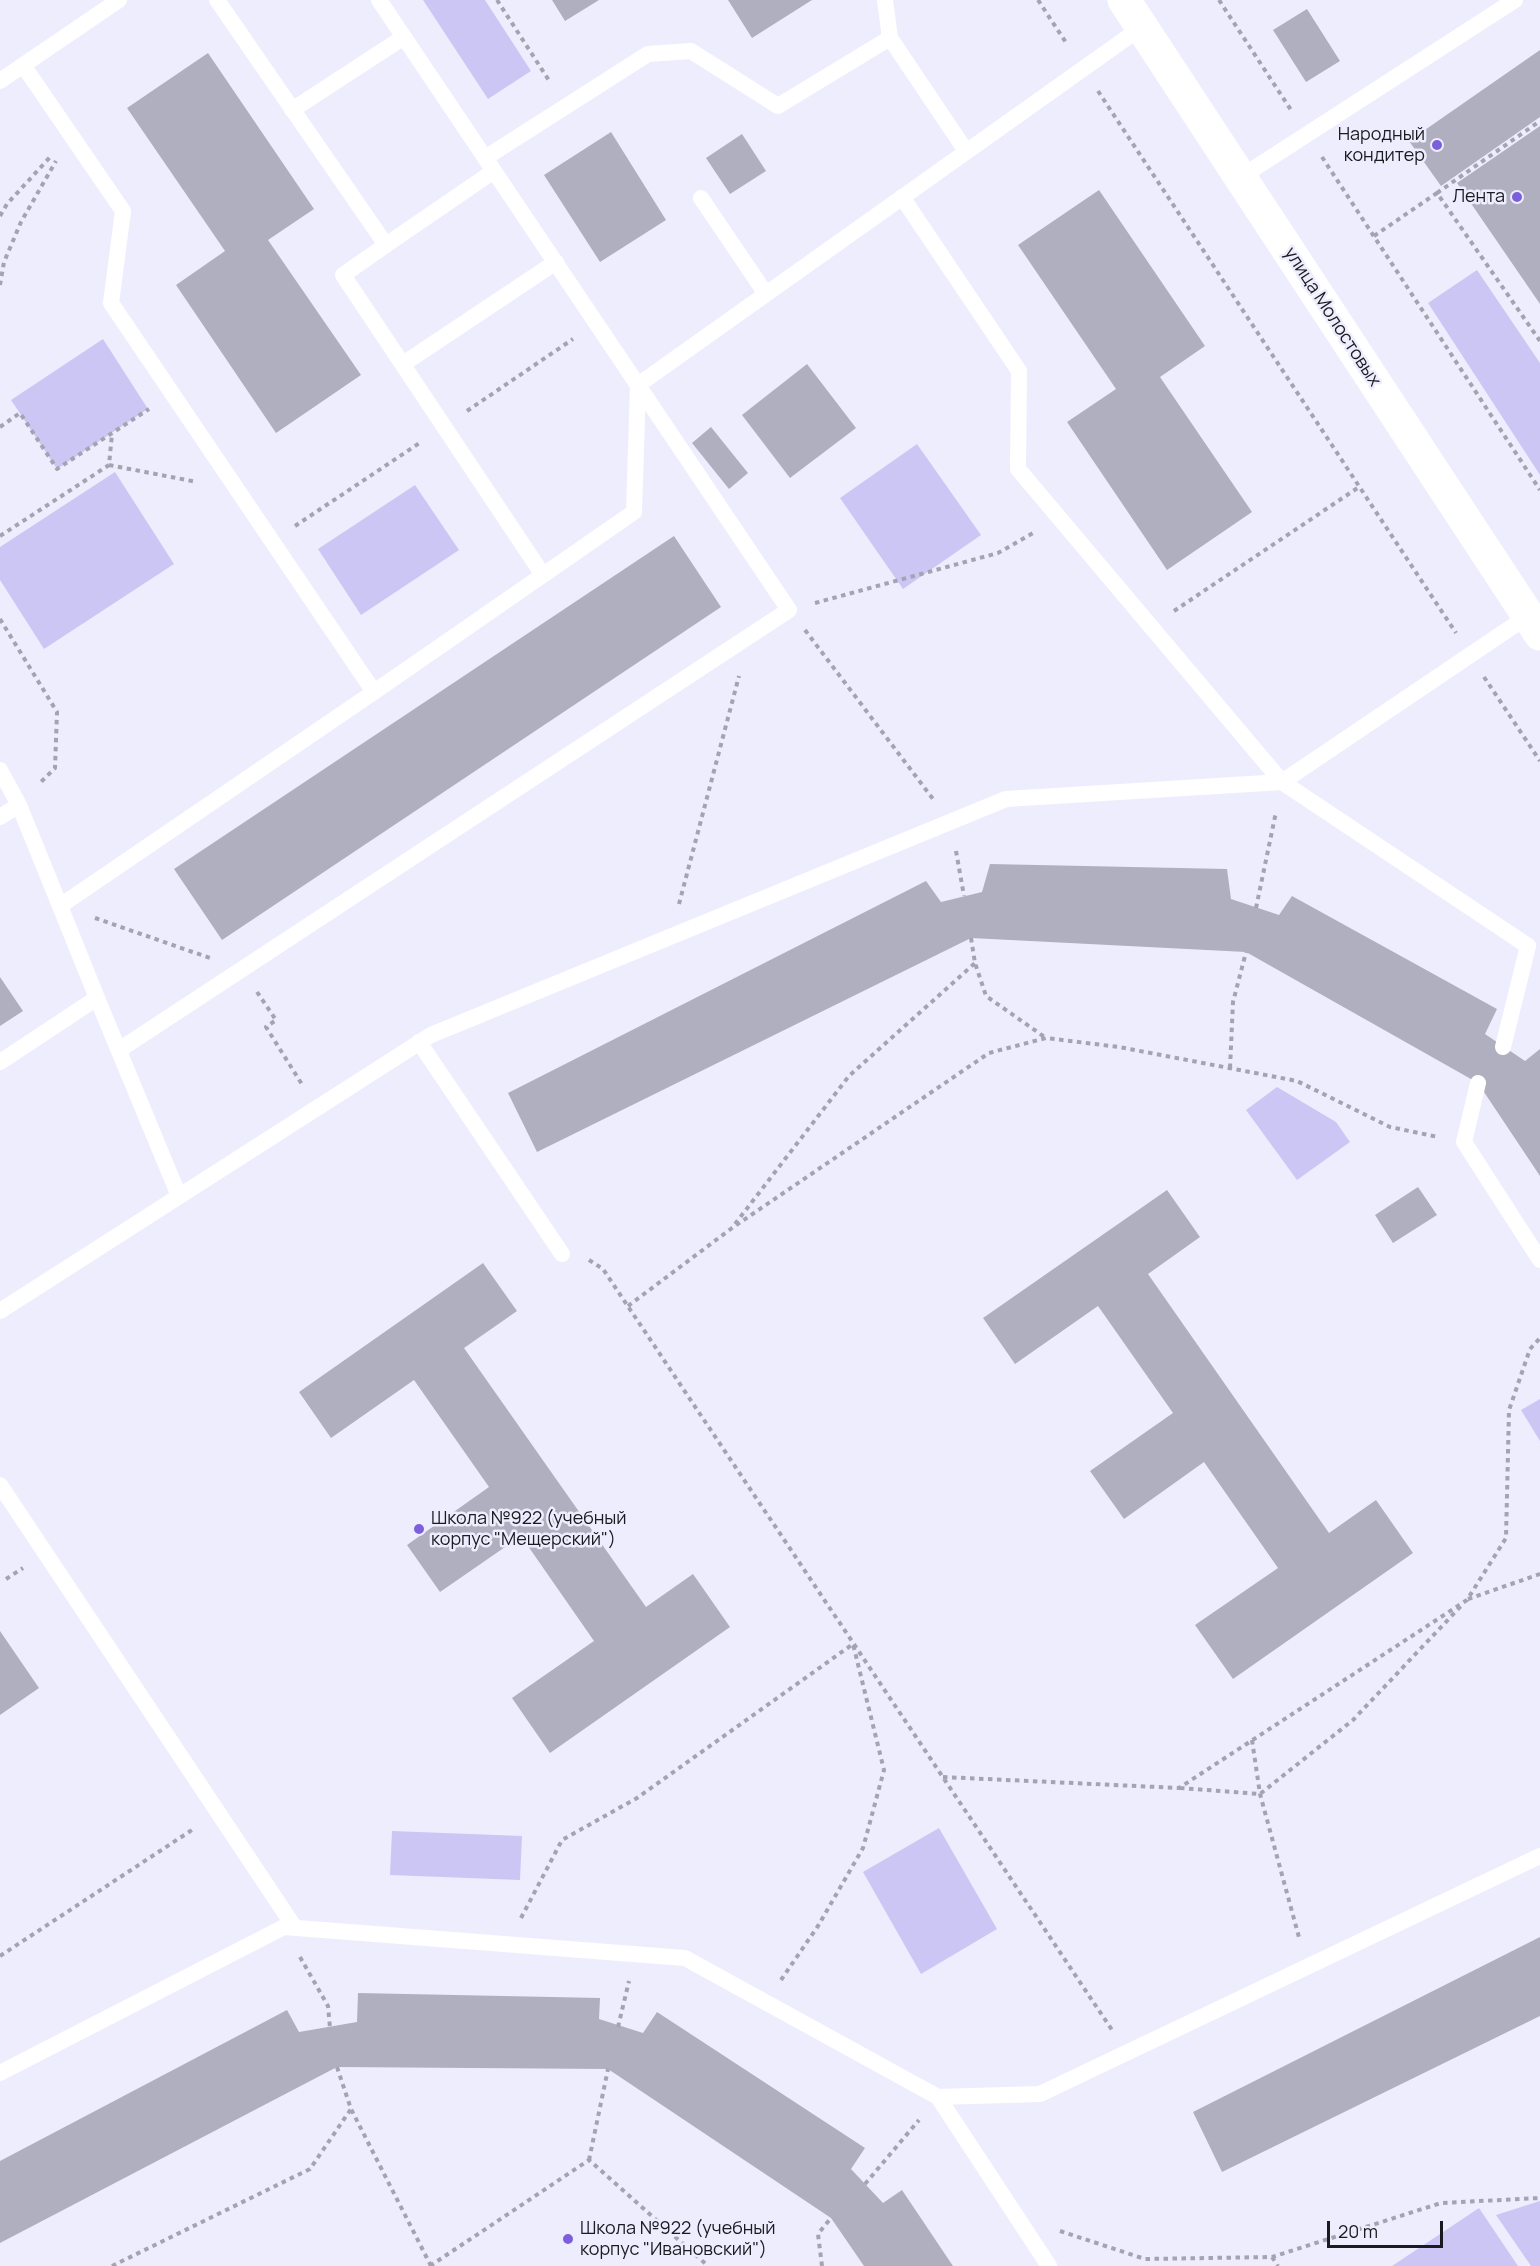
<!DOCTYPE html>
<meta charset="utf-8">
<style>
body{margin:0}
#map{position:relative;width:1540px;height:2266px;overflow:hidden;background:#eeedfe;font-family:Manrope,sans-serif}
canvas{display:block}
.scale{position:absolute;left:1327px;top:2221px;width:116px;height:27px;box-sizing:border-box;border:3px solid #1a1a20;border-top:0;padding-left:8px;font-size:18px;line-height:21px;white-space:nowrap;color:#1a1a20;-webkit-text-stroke:4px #eeedfe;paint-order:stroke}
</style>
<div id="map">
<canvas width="1540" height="2266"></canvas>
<div class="scale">20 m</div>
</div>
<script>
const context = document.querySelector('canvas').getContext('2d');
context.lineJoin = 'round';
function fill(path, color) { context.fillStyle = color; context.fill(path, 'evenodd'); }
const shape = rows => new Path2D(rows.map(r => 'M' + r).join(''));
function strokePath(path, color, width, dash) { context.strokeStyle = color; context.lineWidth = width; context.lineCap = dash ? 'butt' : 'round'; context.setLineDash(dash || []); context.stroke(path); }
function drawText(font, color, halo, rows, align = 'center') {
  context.font = font + ' Manrope,sans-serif'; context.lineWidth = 5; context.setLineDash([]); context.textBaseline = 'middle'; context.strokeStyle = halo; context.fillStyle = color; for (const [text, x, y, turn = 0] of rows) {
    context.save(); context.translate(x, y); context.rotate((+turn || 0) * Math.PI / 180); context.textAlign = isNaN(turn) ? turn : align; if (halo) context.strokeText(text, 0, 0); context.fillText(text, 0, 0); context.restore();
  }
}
const green = shape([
 [423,0,485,0,531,71,488,99],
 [1477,270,1540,363,1540,475,1428,303],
 [103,339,148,409,57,469,11,400],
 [917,444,981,535,903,589,840,498],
 [115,472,174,564,44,649,0,580,0,547],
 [415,485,459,550,361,615,318,549],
 [1277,1087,1336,1122,1350,1142,1297,1180,1246,1110],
 [1540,1399,1540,1441,1521,1410],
 [939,1828,997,1929,921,1974,863,1872],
 [392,1831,522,1836,520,1880,390,1875],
 [1540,2201,1540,2266,1531,2266,1496,2215],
 [1479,2208,1518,2266,1392,2266]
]);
const building = shape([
 [552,0,599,0,565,21],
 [728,0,812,0,752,38],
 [1307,9,1340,61,1306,82,1273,30],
 [1540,50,1540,117,1441,186,1409,141],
 [208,53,314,209,268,240,361,375,276,433,176,285,225,251,127,108],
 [1540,126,1540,304,1457,183],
 [611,132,666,220,600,262,544,175],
 [742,134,766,171,730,194,706,158],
 [1099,190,1205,346,1160,377,1252,512,1167,570,1067,422,1116,389,1018,245],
 [807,364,856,428,790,478,742,415],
 [711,427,748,473,729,489,692,443],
 [674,536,721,607,222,940,174,869],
 [990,864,1227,869,1231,899,1279,915,1292,896,1497,1009,1485,1034,1525,1061,1540,1049,1540,1176,1478,1083,1246,952,971,938,537,1152,508,1093,926,881,941,902,982,892],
 [0,977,23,1011,0,1026],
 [1418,1187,1437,1215,1393,1243,1375,1215],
 [1167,1190,1200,1237,1148,1274,1329,1533,1376,1500,1413,1553,1233,1679,1195,1625,1278,1568,1204,1462,1124,1519,1090,1471,1173,1413,1098,1306,1015,1364,983,1318],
 [483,1263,517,1311,464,1348,646,1607,693,1574,730,1627,550,1753,512,1698,594,1641,521,1536,440,1592,407,1545,489,1487,414,1380,331,1438,299,1392],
 [0,1631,39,1688,0,1715],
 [1540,1937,1540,2016,1222,2172,1193,2112],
 [358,1993,600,1998,599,2019,643,2033,657,2012,865,2148,851,2169,883,2203,902,2190,953,2266,864,2266,831,2218,608,2069,337,2067,0,2243,0,2161,287,2010,299,2032,357,2022]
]);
const path = shape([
 [497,0,550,82],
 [1038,0,1067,44],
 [1219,0,1291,110],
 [1098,91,1456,633],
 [1322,157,1540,490],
 [1437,193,1540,121],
 [0,216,7,204,52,155],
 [1374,236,1437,193,1540,341],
 [0,285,4,262,21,222,56,161],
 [467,411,573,339],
 [0,427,20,413,57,469,149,409],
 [109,465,197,482],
 [295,526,421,442],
 [0,536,109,465,112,434],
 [815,603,998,553,1035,532],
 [1174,611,1359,487],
 [0,619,57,712,55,768,39,784],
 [805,630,933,799],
 [1484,677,1540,761],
 [956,851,964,896],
 [679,904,739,676],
 [1256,908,1276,812],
 [95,918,210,958],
 [971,938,975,963,986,996,1046,1038],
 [257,992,276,1020,266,1027,303,1086],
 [1230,1068,1233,1002,1246,952],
 [735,1224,849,1076,975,963],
 [589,1260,603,1269,1112,2030],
 [628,1306,732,1228,989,1053,1046,1038,1119,1047,1297,1081,1390,1127,1438,1137],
 [6,1579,23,1568],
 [1468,1599,1540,1574],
 [1252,1740,1260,1794,1300,1941],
 [943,1777,1179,1788,1467,1600,1506,1538,1509,1410,1530,1349,1540,1338],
 [1180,1788,1260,1794,1353,1720,1461,1606],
 [521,1918,562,1840,637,1798,853,1644,884,1770,863,1848,818,1926,781,1980],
 [0,1956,195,1828],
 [300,1957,328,2006,330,2028],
 [618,2027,629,1981],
 [337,2067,351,2109,431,2266],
 [589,2160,608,2069],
 [865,2184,919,2120],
 [1060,2231,1145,2259,1272,2257,1441,2203,1540,2198],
 [1272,2257,1278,2266],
 [112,2266,310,2169,351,2109],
 [430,2266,589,2160,708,2266],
 [822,2266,818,2234,831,2218]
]);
const lane = shape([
 [217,0,386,245,343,275,543,575],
 [890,38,966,151],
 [23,65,123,211,111,303,374,692],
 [0,81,119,0],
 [292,110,404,37],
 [485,158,648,54,691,51,778,106,890,38,885,0],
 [1241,177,1515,0],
 [902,197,1019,371,1018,469,1282,782,1528,946,1503,1047],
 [701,198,766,294],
 [380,249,494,171],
 [403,364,556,262],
 [0,770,19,805,60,906],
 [0,817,19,805],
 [97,998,179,1196],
 [419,1042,562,1254],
 [119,1050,789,610,379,0],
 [0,1062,97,998,60,906,374,692,634,512,638,385,1142,27],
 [1478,1083,1464,1142,1540,1260],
 [0,1311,431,1035,1006,799,1282,782,1528,616],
 [0,1485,295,1928],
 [0,2073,284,1927,685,1958,938,2097,1049,2266],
 [938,2097,1040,2094,1540,1856]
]);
const secondary = shape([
 [1124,0,1540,634]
]);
const markers = [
 [1437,145,6,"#7c60db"],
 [1517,197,6,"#7c60db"],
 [419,1529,6,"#7c60db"],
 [568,2239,6,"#7c60db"]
];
const poiNames = [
 ["Народный",1425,135],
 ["кондитер",1425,156],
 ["Лента",1505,197],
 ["Школа №922 (учебный",431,1519,"left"],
 ["корпус \"Мещерский\")",431,1540,"left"],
 ["Школа №922 (учебный",580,2229,"left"],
 ["корпус \"Ивановский\")",580,2250,"left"]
];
const streetNames = [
 ["улица Молостовых",1332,317,57]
];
fill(green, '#cbc6f4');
fill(building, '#b0afbf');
strokePath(path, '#a4a3b0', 4, [4.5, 4.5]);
strokePath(lane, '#fff', 16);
strokePath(secondary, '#fff', 33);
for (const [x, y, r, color] of markers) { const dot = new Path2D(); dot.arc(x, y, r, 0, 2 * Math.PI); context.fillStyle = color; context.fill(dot); strokePath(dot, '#eeedfe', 2); }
drawText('18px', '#1a1a20', '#eeedfe', poiNames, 'right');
drawText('18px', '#1a1a20', '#eeedfe', streetNames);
</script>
